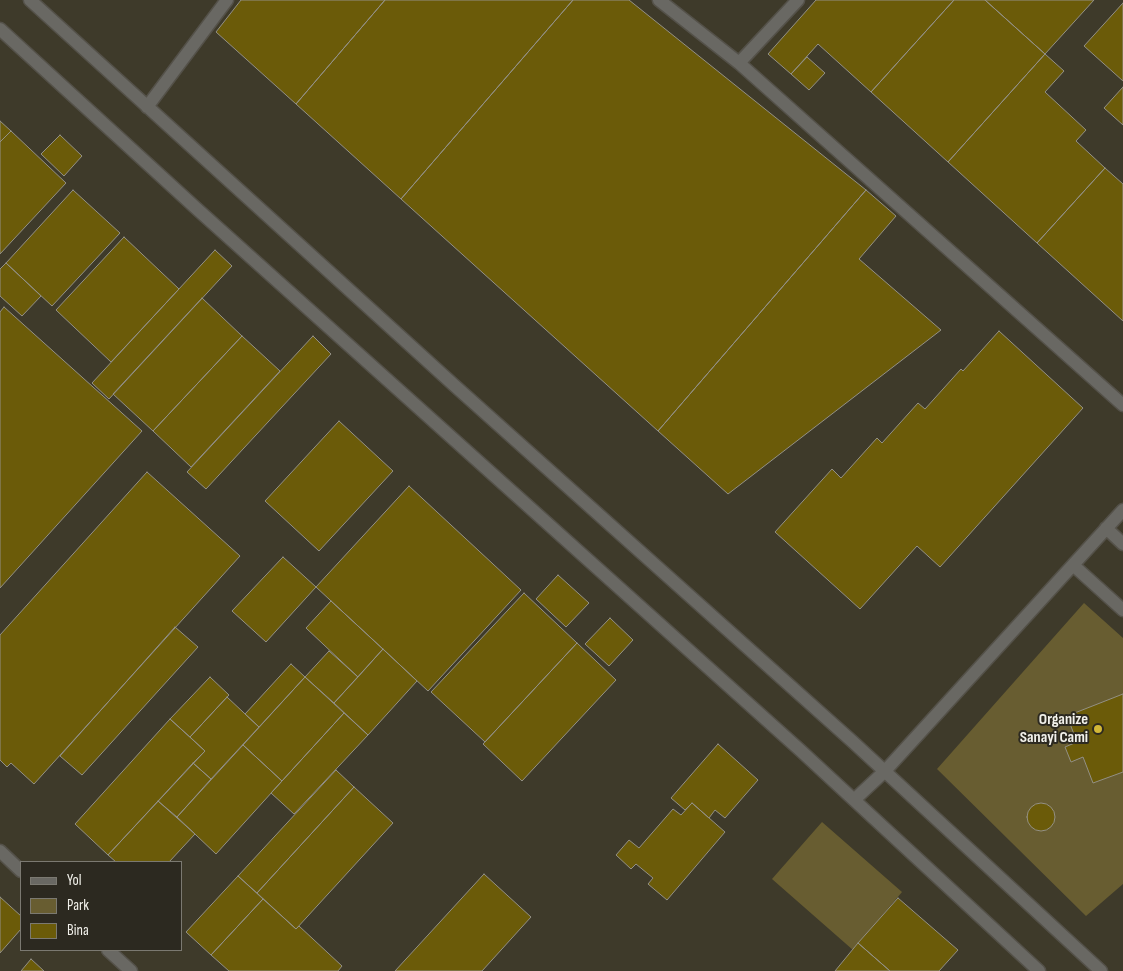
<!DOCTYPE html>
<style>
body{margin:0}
#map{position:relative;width:1123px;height:971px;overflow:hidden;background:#36332a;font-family:"Sofia Sans Condensed",sans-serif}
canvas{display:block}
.legend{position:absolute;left:20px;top:861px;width:162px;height:90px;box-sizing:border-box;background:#2c2920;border:1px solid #7b7971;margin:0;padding:6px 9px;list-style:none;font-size:15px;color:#f2f1eb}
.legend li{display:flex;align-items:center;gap:10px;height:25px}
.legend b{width:25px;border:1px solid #7b7971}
</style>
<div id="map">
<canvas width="1123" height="971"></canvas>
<ul class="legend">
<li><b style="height:6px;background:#696863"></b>Yol</li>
<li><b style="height:14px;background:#685d31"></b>Park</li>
<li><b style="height:14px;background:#6b5b09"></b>Bina</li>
</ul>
</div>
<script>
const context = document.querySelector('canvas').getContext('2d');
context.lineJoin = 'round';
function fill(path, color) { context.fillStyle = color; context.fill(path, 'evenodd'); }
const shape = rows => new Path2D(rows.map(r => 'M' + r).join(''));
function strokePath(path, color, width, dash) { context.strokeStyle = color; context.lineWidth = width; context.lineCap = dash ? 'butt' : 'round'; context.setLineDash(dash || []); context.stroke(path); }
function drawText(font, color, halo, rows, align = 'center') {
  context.font = font + ' "Sofia Sans Condensed",sans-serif'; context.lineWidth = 4; context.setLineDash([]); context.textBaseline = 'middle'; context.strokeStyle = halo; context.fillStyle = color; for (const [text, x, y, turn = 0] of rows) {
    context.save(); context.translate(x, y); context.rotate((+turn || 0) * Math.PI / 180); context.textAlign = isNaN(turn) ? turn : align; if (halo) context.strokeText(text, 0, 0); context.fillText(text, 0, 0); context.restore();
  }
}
const built = shape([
 [0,0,1123,0,1123,971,0,971],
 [21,862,181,862,181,950,21,950]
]);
const green = shape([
 [1084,603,1123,638,1123,884,1086,916,937,769],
 [822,822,902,892,853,950,772,879]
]);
const building = shape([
 [241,0,385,0,296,104,216,32,241,0],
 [385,0,573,0,401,199,296,104,385,0],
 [573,0,629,0,866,190,658,431,401,199,573,0],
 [816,0,954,0,871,92,818,44,791,74,768,54,816,0],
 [954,0,985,0,1045,54,948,162,871,92,954,0],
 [985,0,1094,0,1045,54,985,0],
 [1123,3,1123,81,1084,46,1123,3],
 [1045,54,1064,71,1045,92,1086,130,1076,141,1105,168,1037,243,948,162,1045,54],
 [807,57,825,73,809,90,791,74,807,57],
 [1123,87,1123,125,1104,108,1123,87],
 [0,121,11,131,0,142,0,121],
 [11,131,66,183,0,254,0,142,11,131],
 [60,135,82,156,64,176,41,154,60,135],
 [1105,168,1123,184,1123,321,1037,243,1105,168],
 [73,190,120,233,52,306,6,263,73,190],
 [866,190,896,216,859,259,941,330,728,494,658,431,866,190],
 [124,237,179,289,111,362,56,310,124,237],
 [215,250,232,266,109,399,92,383,215,250],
 [6,263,41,296,22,316,0,296,0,269,6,263],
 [202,298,242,336,153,431,113,394,202,298],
 [4,307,142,431,0,588,0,312,4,307],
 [999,331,1083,408,940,567,917,546,860,609,775,532,832,469,841,478,877,438,882,443,918,403,925,409,961,369,963,371,999,331],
 [242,336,280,371,191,467,153,431,242,336],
 [313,336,331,354,206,489,187,472,313,336],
 [339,421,393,471,319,551,265,501,339,421],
 [147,472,240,556,34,784,11,763,7,767,0,760,0,635,147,472],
 [409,486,521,590,428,691,316,587,409,486],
 [283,557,316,587,266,642,232,611,283,557],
 [558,575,589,603,566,627,536,599,558,575],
 [524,593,577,643,485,742,431,692,524,593],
 [331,601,383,649,358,677,306,628,331,601],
 [610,618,633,640,609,666,585,644,610,618],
 [175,627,198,647,82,775,60,756,175,627],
 [577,643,616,680,522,781,483,744,577,643],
 [383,649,417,681,368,735,334,703,383,649],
 [329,651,358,677,334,703,305,677,329,651],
 [291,664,305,677,259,727,245,714,291,664],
 [210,677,229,695,190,737,170,719,210,677],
 [305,677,344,713,282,781,243,745,305,677],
 [1123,694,1123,772,1093,783,1083,757,1071,762,1065,747,1077,742,1067,716,1123,694],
 [227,697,259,727,211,779,193,763,205,751,190,737,227,697],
 [344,713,368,735,294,814,271,793,344,713],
 [170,719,205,751,108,855,75,824,170,719],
 [718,744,758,780,725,818,715,810,709,818,692,803,685,810,671,798,718,744],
 [243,745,282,781,216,854,177,817,243,745],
 [193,763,211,779,177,817,158,801,193,763],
 [336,770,354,787,257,893,238,876,336,770],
 [354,787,393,823,296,929,257,893,354,787],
 [158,801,195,834,169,862,116,862,108,855,158,801],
 [692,803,725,832,667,900,648,884,653,878,636,864,631,869,616,855,629,840,639,848,673,809,681,815,692,803],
 '1027 817a14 14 0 1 1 28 0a14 14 0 1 1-28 0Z',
 [484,874,531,917,482,971,395,971,484,874],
 [238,876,263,899,211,955,186,932,238,876],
 [0,897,21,916,21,929,0,953,0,897],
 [898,898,958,950,939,971,890,971,858,943,898,898],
 [263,899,296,929,299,926,342,966,338,971,229,971,211,955,263,899],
 [858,943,890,971,835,971,858,943],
 [31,959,44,971,21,971,31,959]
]);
const minor = shape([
 [30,0,455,386,853,742,1101,971],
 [659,0,739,63,798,0],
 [0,29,197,209,800,750,1039,971],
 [739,63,1123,405],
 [147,107,227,0],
 [1106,528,1123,544],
 [1073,565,1123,610],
 [854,800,885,771,1123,510],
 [0,851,21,871],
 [108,950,131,971]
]);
const markers = [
 [1098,729,5,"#d2b736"]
];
const poiNames = [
 ["Organize",1088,720],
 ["Sanayi Cami",1088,738]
];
fill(built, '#3e3a2a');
fill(green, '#685d31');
fill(building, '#6b5b09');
strokePath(building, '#939085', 1);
strokePath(minor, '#545149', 15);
strokePath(minor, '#696863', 12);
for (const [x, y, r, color] of markers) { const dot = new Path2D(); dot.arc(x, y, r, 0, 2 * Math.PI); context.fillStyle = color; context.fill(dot); strokePath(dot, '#2c2920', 2); }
drawText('bold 16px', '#f2f1eb', '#2c2920', poiNames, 'right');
</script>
